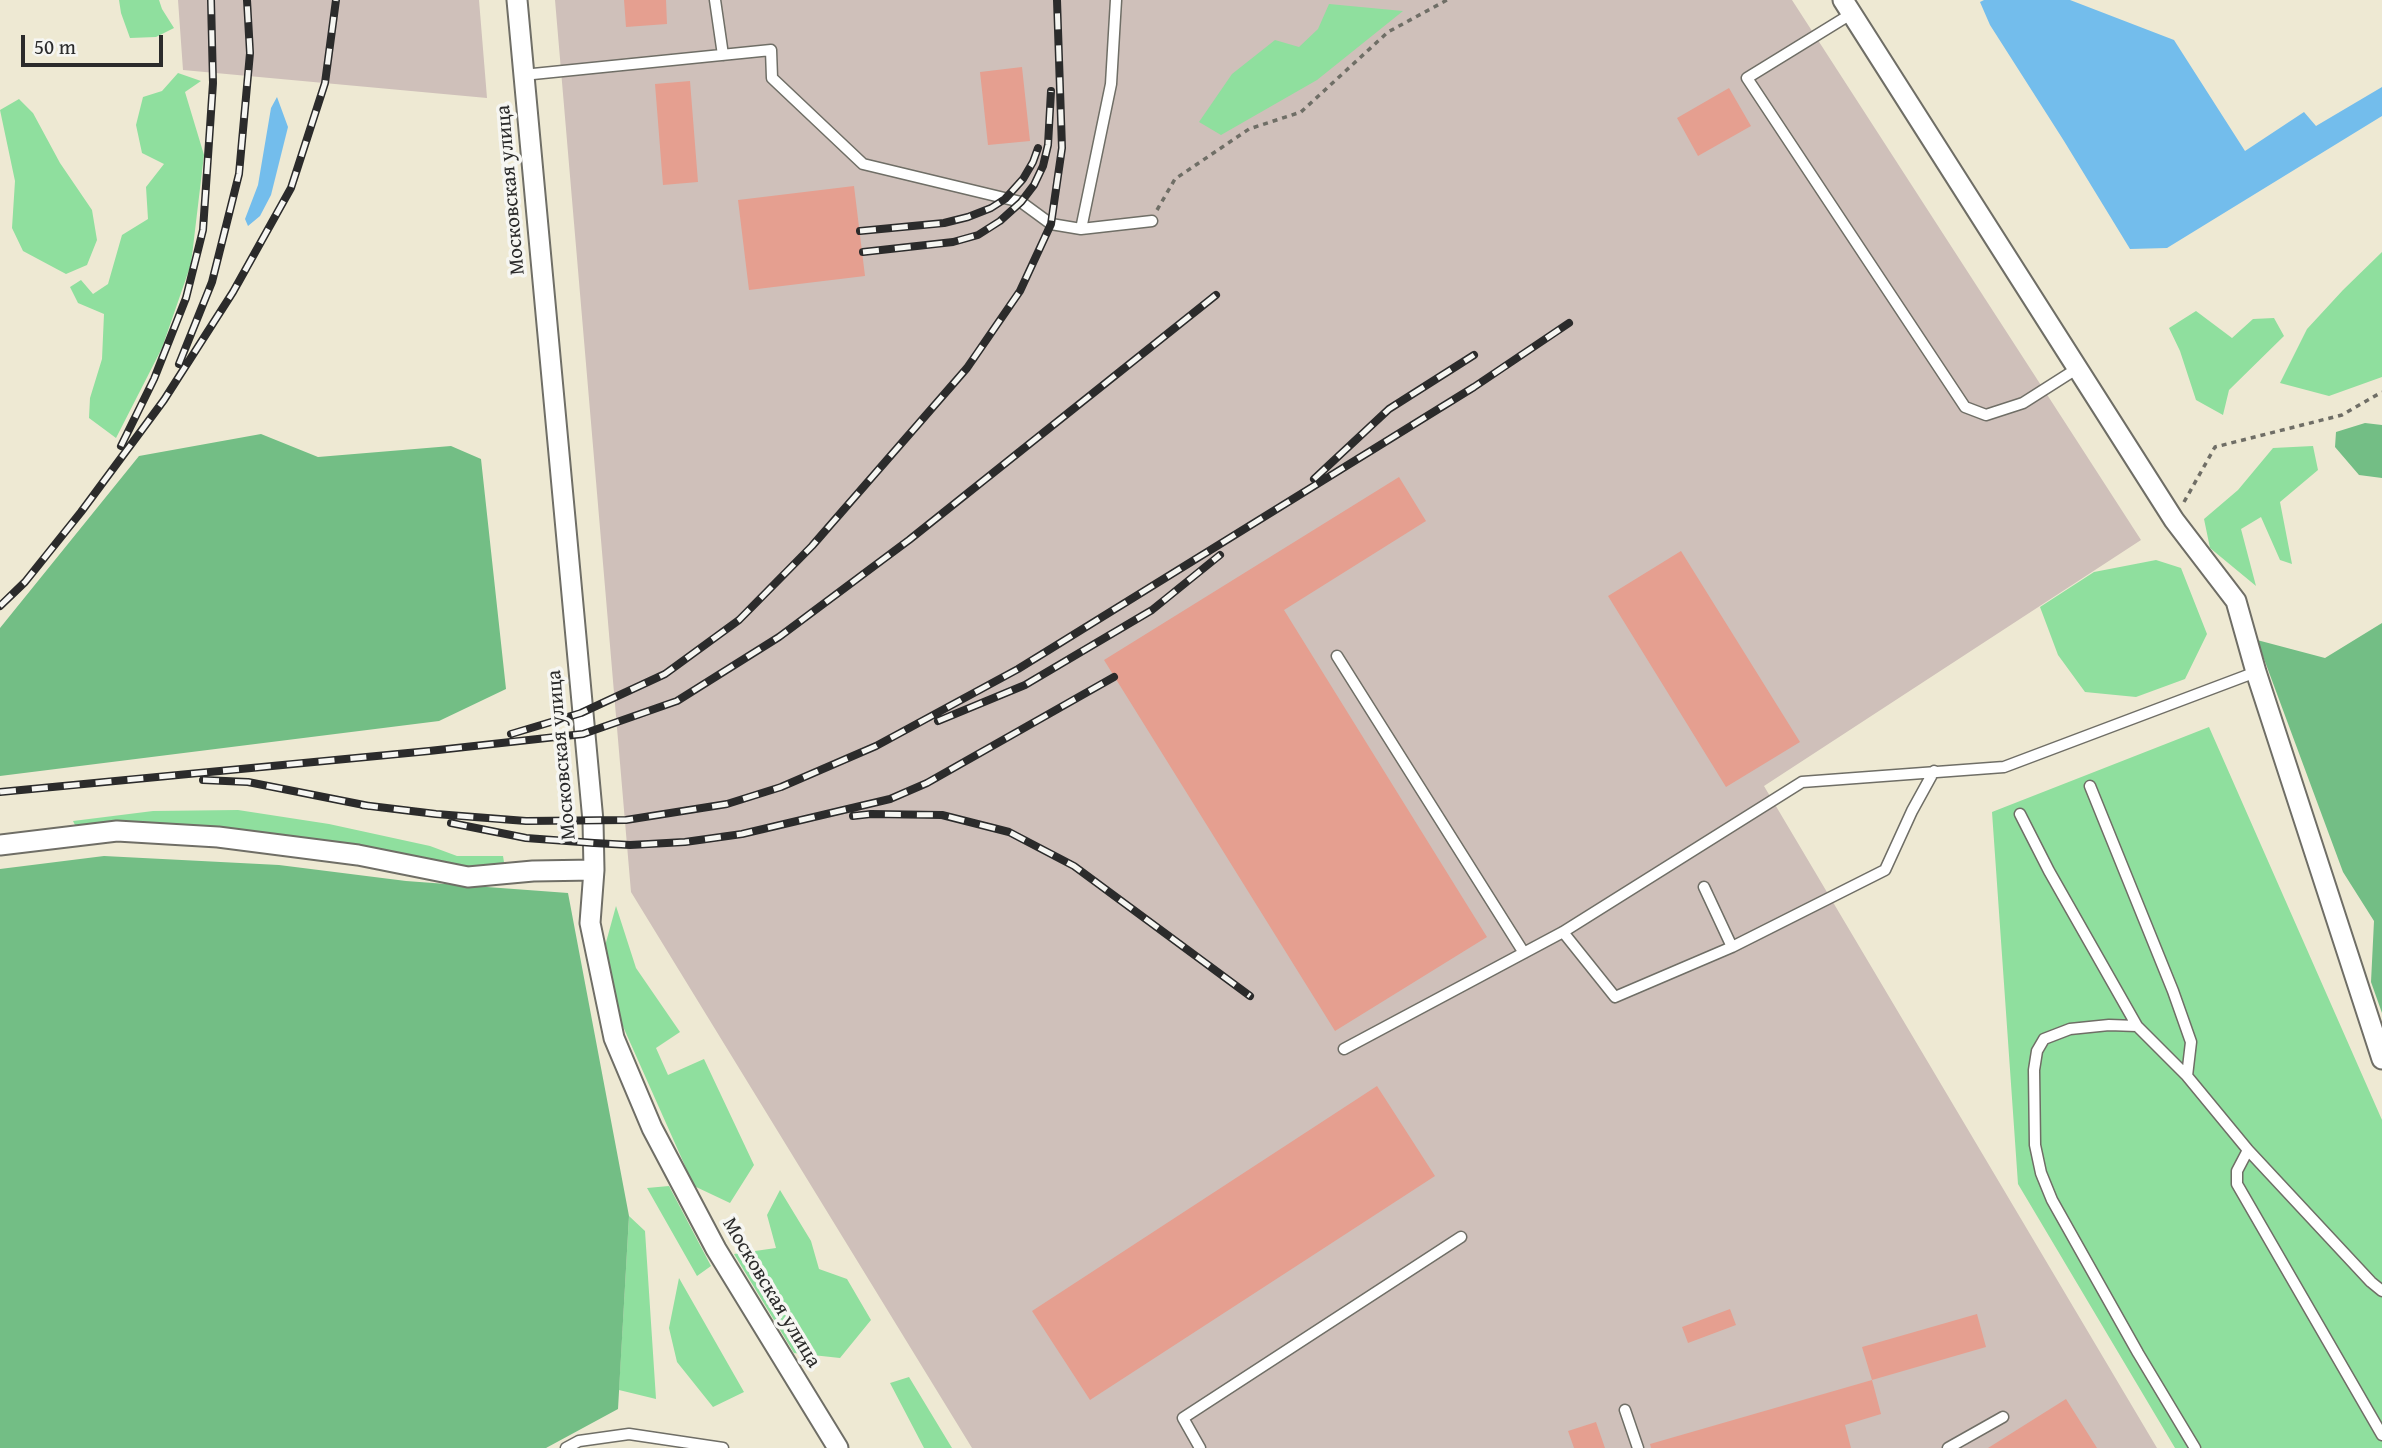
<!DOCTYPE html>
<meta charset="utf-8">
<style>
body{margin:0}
#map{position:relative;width:2382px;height:1448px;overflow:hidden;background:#eee9d3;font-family:"Gentium Book Plus",serif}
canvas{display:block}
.scale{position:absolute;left:21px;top:35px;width:142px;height:32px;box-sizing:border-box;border:4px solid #2b2b2b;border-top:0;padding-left:9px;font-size:21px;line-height:24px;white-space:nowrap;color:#2b2b2b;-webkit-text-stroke:5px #f6f6f2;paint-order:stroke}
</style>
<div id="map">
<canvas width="2382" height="1448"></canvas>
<div class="scale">50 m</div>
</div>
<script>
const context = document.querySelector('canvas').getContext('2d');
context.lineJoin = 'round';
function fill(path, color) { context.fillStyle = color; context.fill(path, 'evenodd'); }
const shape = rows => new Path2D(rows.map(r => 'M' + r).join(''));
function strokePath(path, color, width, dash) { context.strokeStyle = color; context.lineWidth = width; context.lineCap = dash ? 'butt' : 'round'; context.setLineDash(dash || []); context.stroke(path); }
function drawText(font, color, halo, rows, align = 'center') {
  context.font = font + ' "Gentium Book Plus",serif'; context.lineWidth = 7; context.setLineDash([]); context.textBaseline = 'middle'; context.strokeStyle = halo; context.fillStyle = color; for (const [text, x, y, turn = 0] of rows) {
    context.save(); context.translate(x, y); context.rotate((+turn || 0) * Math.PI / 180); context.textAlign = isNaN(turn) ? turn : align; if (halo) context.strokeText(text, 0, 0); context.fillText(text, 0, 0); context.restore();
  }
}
const industrial = shape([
 [178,0,479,0,487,98,183,70],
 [555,0,1792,0,2141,540,1764,786,2157,1448,972,1448,631,892]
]);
const green = shape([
 [119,0,159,0,162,9,174,28,156,37,130,38,121,13],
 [1329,4,1403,11,1317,80,1221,135,1199,122,1232,74,1275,40,1299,47,1318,29],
 [178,73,201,81,185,92,204,155,191,264,162,348,116,438,89,418,90,398,102,359,104,314,78,303,70,287,81,280,93,294,108,284,122,235,148,219,146,187,164,164,142,153,136,125,143,97,162,91],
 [19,99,33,113,60,163,92,210,97,240,87,265,66,274,23,251,12,228,15,181,0,110],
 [2382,252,2382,377,2329,396,2280,383,2307,329,2343,290],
 [2196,311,2232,338,2253,319,2274,318,2284,336,2229,390,2223,415,2196,400,2180,351,2169,328],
 [2313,446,2318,470,2280,502,2292,564,2280,560,2261,517,2241,529,2256,586,2210,548,2204,519,2238,490,2273,448],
 [2156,560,2181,568,2207,634,2185,679,2136,697,2085,692,2058,655,2040,607,2094,572],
 [2209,727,2382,1120,2382,1448,2175,1448,2018,1184,1992,812],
 [238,810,329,824,430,846,457,856,503,856,505,868,475,870,78,831,73,821,153,811],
 [616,906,636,968,680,1032,656,1048,668,1075,704,1059,754,1165,730,1203,694,1186,617,1013,605,946],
 [669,1186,711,1266,697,1276,647,1188],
 [780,1190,811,1241,819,1269,847,1279,871,1320,840,1358,794,1353,734,1254,776,1248,767,1215],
 [629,1216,645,1231,656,1399,619,1390],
 [679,1278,744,1392,713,1407,677,1362,669,1328],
 [909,1377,952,1448,924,1448,890,1383]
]);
const forest = shape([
 [2365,423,2382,425,2382,478,2359,475,2335,447,2336,432],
 [261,434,318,457,451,446,481,459,506,689,439,721,0,776,0,628,139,456],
 [2382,623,2382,1013,2371,982,2374,921,2343,872,2257,640,2325,658],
 [104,856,279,865,406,881,568,893,629,1216,618,1409,546,1448,0,1448,0,869]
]);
const water = shape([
 [1984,0,2070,0,2174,40,2245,151,2304,112,2316,126,2382,87,2382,116,2167,248,2130,249,2064,141,1990,25,1980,2],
 [277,97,288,127,271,195,260,216,248,226,245,219,258,185,271,108]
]);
const building = shape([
 [624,0,666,0,667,24,626,27],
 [1022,67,1030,141,988,145,980,72],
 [690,81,698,182,663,185,655,84],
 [1729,88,1751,126,1698,156,1677,118],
 [854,186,865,276,749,290,738,200],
 [1399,477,1426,521,1284,610,1487,937,1335,1031,1104,660],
 [1681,551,1800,742,1726,787,1608,596],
 [1377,1086,1435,1176,1090,1400,1032,1311],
 [1730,1309,1736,1325,1688,1343,1682,1327],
 [1977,1314,1986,1347,1872,1380,1862,1347],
 [1872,1380,1881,1414,1845,1425,1851,1448,1651,1448,1650,1444],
 [2066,1399,2097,1448,1988,1448],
 [1596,1422,1605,1448,1574,1448,1568,1431]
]);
const path = shape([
 [1157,210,1175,179,1249,129,1301,112,1388,32,1447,0],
 [2184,502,2215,447,2342,415,2382,392]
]);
const lane = shape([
 [715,0,723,55],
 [1851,14,1747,78,1965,407,1986,415,2023,403,2078,368],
 [523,75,771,50,772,78,863,164,1021,202,1051,224,1081,229,1152,221],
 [1081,229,1111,84,1116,0],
 [1337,656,1524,953],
 [2090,786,2173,991,2191,1042,2187,1076],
 [2020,814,2049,871,2137,1026,2187,1076,2248,1150,2371,1282,2382,1291],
 [1704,887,1732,947],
 [1563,932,1615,997,1732,947,1885,870,1912,811,1934,771],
 [2137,1026,2109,1025,2070,1029,2044,1039,2037,1051,2034,1070,2035,1145,2041,1173,2052,1200,2138,1353,2195,1448],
 [1344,1049,1563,932,1802,782,2004,767,2256,672],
 [2248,1150,2237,1171,2237,1184,2382,1435],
 [1625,1410,1638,1448],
 [566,1448,579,1441,629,1434,723,1448],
 [1200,1448,1183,1418,1461,1237],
 [1948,1448,2003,1417]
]);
const street = shape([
 [517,0,593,821,594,870,590,923,614,1038,652,1128,716,1249,838,1448],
 [1843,0,2174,520,2236,601,2256,672,2382,1059],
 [0,845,117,831,218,837,358,855,468,877,533,871,594,870]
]);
const rail = shape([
 [860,231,944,223,968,217,991,208,1005,199,1023,179,1033,162,1038,148],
 [863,252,953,242,978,235,1000,221,1021,202,1034,185,1043,166,1048,145,1051,91],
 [179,364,212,282,239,174,250,53,247,0],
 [121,446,154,379,186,298,203,230,213,83,211,0],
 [1314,479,1389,409,1474,355],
 [0,606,25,582,81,512,164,400,233,292,291,188,325,83,336,0],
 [938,721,1025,685,1152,610,1220,555],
 [511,734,581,713,665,674,739,620,812,546,967,368,1020,291,1051,224,1062,148,1057,0],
 [203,780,248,782,369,806],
 [0,792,429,751,583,734,677,701,779,637,909,540,1216,295],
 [362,805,436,814,526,821,626,820,727,804,781,787,876,746,1018,669,1474,387,1569,323],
 [853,816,871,814,942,815,1009,832,1074,866,1250,996],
 [451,823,526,838,594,843,630,845,685,842,742,834,890,799,927,783,1114,677]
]);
const streetNames = [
 ["Московская улица",511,190,-95],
 ["Московская улица",562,755,-95],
 ["Московская улица",771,1293,59]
];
fill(industrial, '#cfc0ba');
fill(green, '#8fdf9e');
fill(forest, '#73be85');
fill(water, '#73bdec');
fill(building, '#e59f90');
strokePath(lane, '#6f6e66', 13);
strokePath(street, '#6f6e66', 23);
strokePath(path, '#6f6e66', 3.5, [5, 5]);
strokePath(lane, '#fff', 10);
strokePath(street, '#fff', 19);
strokePath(rail, '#2b2b2b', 8);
strokePath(rail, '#f6f6f2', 5, [16]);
drawText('21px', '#2b2b2b', '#f6f6f2', streetNames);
</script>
